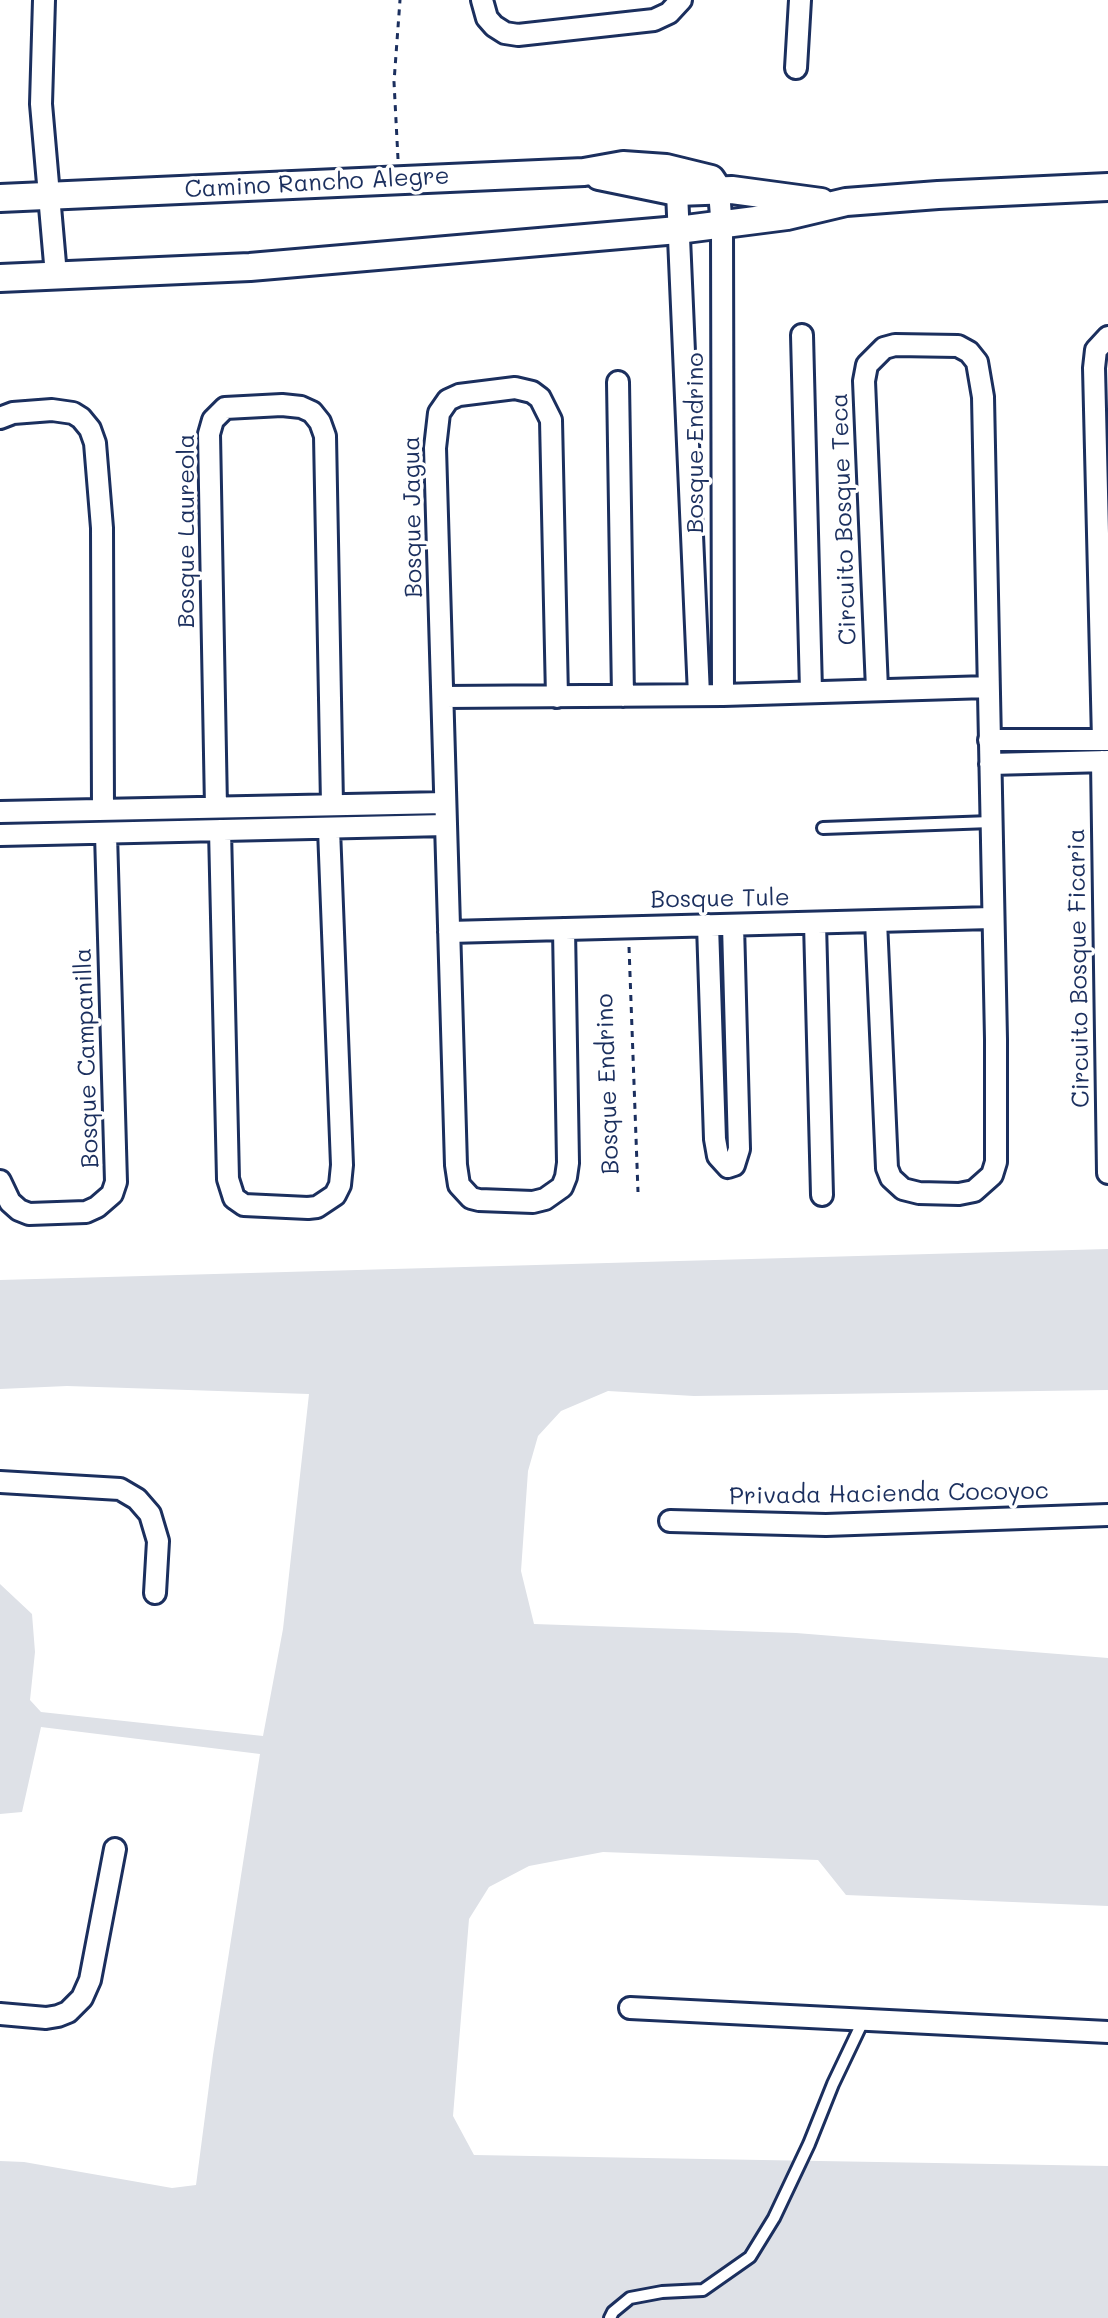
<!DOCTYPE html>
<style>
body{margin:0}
canvas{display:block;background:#fff}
</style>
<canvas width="1108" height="2318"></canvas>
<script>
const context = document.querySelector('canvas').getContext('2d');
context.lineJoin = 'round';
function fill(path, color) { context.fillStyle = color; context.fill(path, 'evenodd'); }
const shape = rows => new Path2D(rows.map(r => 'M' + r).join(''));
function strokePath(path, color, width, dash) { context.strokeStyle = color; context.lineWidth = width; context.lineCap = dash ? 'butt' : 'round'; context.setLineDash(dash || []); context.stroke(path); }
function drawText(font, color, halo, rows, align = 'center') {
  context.font = font + ' Mali,sans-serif'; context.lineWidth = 7; context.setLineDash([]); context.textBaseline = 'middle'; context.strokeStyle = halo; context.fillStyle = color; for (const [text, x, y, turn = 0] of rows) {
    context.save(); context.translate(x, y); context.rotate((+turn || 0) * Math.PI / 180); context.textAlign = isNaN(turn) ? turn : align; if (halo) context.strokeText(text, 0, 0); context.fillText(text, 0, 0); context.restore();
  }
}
const green = shape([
 [1108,1249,1108,1390,694,1396,608,1391,561,1411,538,1436,528,1471,521,1571,534,1624,796,1633,1108,1658,1108,1906,846,1895,818,1860,603,1852,529,1866,489,1887,469,1919,453,2116,474,2155,1108,2166,1108,2318,0,2318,0,2161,24,2162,172,2188,196,2185,213,2055,260,1754,41,1727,22,1812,0,1814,0,1584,32,1614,35,1652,30,1700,41,1712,263,1736,283,1629,309,1394,67,1386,0,1389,0,1280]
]);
const path = shape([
 [398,159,394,82,400,0],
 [629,947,638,1192]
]);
const service = shape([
 [823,828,991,822],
 [610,2318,613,2312,630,2298,662,2292,703,2290,750,2257,774,2218,809,2144,833,2084,863,2021]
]);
const minor = shape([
 [44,0,41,104,56,275],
 [482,0,487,18,494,26,505,33,518,35,654,20,669,13,681,0],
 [796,68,800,0],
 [719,191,722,229,723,695],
 [677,192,699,695],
 [802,335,811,691],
 [618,382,623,696],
 [0,418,13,413,52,410,73,413,81,418,90,429,95,443,102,528,103,810],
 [444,697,723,695,988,687],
 [557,697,551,420,540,398,532,392,515,388,459,395,448,400,439,413,435,448,456,1165,459,1185,471,1198,479,1200,533,1202,545,1199,562,1187,566,1177,568,1163,564,929],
 [989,740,1108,740],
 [1103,740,1094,368,1096,350,1108,337],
 [1102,761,1108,1173],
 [990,764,1108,761],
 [216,807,209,434,213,420,225,408,282,405,301,407,312,412,320,422,325,436,332,804],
 [0,812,445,803],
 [220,830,228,1179,234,1198,244,1205,308,1208,317,1207,335,1195,340,1185,342,1165,329,829],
 [0,835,446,825],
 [876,921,887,1168,891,1178,903,1189,919,1193,959,1194,974,1191,992,1175,996,1162,996,1039,983,397,977,362,969,352,958,346,895,345,884,348,867,365,864,381,877,689],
 [815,923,822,1195],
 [708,925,715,1139,718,1156,728,1167,734,1165,739,1149,733,925],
 [449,932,992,918],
 [0,1181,10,1202,19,1210,29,1214,86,1212,97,1207,112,1194,116,1182,106,834],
 [0,1482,120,1489,137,1499,150,1514,158,1541,155,1593],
 [670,1521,826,1525,1108,1515],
 [630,2008,1108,2032],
 [0,2014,46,2018,58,2016,68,2012,82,1998,90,1980,115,1849]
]);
const tertiary = shape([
 [599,176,677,192,732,190,821,202],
 [0,198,584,172,623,165,666,168,711,179,719,191],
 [0,278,250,267,678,230,787,216,846,202,938,195,1108,187]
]);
const streetNames = [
 ["Camino Rancho Alegre",317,183,-3],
 ["Bosque Endrino",696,443,-90],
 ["Bosque Jagua",413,517,-91],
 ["Circuito Bosque Teca",844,519,-92],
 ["Bosque Laureola",187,531,-90],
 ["Bosque Tule",720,899,-1],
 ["Circuito Bosque Ficaria",1079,968,-91],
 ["Bosque Campanilla",87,1058,-92],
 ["Bosque Endrino",608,1084,-92],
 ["Privada Hacienda Cocoyoc",889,1494,-1]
];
fill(green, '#dee1e7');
strokePath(service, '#1b2f5e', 16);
strokePath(minor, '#1b2f5e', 26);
strokePath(tertiary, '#1b2f5e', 32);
strokePath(path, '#1b2f5e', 3, [6, 6]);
strokePath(service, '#fff', 10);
strokePath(minor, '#fff', 20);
strokePath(tertiary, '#fff', 26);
drawText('24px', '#1b2f5e', '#fff', streetNames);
</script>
